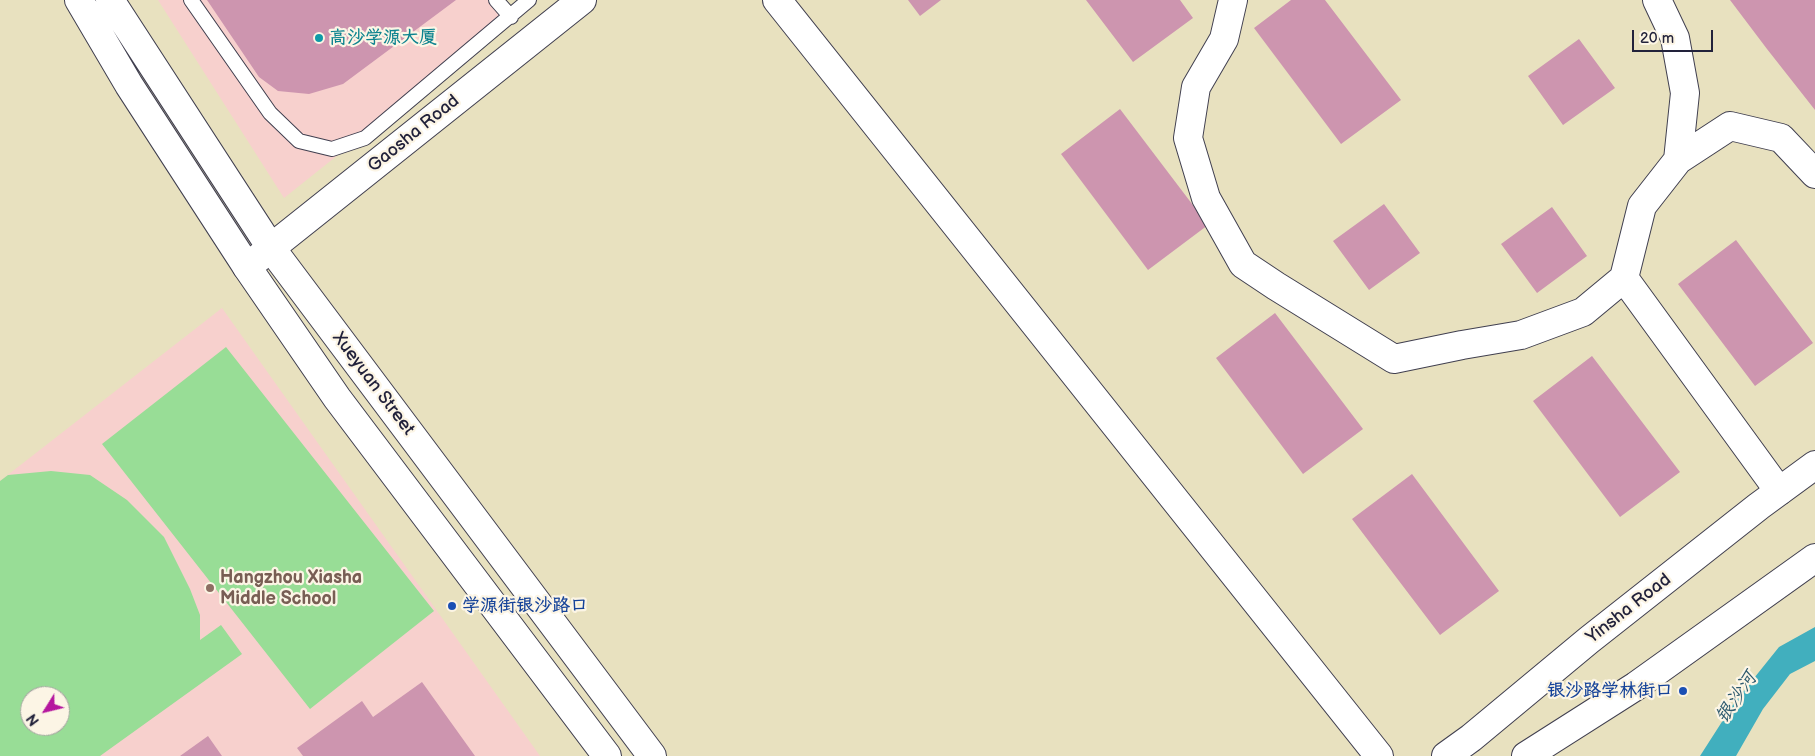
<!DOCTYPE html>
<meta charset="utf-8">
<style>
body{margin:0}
#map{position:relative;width:1815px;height:756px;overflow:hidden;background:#e8e1bf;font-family:"Balsamiq Sans",sans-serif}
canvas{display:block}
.north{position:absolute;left:20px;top:686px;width:50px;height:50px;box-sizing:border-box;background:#fcf5e5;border:1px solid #a5a1a1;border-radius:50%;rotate:234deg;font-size:14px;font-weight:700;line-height:20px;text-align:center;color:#22223b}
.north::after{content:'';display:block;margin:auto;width:18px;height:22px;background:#b5179e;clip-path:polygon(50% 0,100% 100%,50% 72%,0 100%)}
.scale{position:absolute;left:1632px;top:30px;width:81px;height:22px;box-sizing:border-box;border:2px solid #22223b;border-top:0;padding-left:6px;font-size:15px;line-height:18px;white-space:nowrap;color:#22223b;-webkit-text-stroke:4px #fcf5e5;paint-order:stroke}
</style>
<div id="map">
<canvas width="1815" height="756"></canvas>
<div class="north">N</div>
<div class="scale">20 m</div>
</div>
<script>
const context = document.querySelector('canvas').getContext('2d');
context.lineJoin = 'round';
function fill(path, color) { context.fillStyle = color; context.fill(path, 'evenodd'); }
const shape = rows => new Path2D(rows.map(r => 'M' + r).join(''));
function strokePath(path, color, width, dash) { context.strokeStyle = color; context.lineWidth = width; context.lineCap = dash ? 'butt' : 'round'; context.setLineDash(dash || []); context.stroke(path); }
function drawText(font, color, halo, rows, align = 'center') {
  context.font = font + ' "Balsamiq Sans","LXGW WenKai TC",sans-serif'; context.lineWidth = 4.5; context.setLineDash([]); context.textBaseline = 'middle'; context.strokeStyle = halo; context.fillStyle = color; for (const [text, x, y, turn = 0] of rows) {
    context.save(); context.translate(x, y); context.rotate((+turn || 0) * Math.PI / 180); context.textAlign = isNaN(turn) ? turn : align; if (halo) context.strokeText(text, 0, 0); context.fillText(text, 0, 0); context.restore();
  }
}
const built = shape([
 [158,0,496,0,511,17,284,198],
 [222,308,540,756,0,756,0,481],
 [30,696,60,696,60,726,30,726]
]);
const green = shape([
 [226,347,434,611,310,709,102,444],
 [51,471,90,475,127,500,164,537,190,589,200,615,200,640,221,625,242,654,100,756,0,756,0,481,8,475],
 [30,696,60,696,60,726,30,726]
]);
const water = shape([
 [1815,627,1815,661,1790,674,1763,709,1736,756,1700,756,1734,703,1779,647]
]);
const building = shape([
 [207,0,456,0,343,84,309,94,278,91,259,77],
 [908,0,941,0,920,16],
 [1086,0,1180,0,1193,18,1133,62],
 [1291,0,1325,0,1401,100,1341,144,1254,28],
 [1730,0,1815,0,1815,110,1767,49],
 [1579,39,1615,88,1563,125,1528,76],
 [1120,109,1208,225,1148,270,1061,154],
 [1384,204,1420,253,1369,290,1333,241],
 [1552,207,1587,256,1537,293,1501,244],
 [1736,240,1813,343,1755,386,1678,284],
 [1275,313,1363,429,1303,474,1216,358],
 [1592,356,1680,472,1620,517,1533,401],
 [1412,474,1499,591,1440,635,1352,519],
 [422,682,475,756,303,756,297,748,362,701,373,717],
 [208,736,222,756,180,756]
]);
const service = shape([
 [191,0,270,113,299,141,332,149,365,138,529,0],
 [496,0,511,17]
]);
const minor = shape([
 [777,0,1379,756],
 [1233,0,1224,39,1196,87,1188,138,1206,198,1243,264,1276,286,1394,359,1462,345,1521,335,1583,312,1624,278],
 [1657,0,1675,38,1685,93,1678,160,1642,206,1624,278,1779,491],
 [1678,160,1730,126,1781,138,1815,174]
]);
const tertiary = shape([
 [247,267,582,0],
 [1446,756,1471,738,1589,640,1759,506,1815,465],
 [1526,756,1636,686,1815,558]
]);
const secondary = shape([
 [79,0,129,85,247,267,337,398,607,756],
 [110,0,271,248,652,756]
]);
const markers = [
 [319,38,5,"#0f9aa8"],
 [210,588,5,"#8d6e63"],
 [452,606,5,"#1a4fb4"],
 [1683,691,5,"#1a4fb4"]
];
const cultureNames = [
 ["高沙学源大厦",329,38]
];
const streetNames = [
 ["Gaosha Road",414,134,-39],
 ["Xueyuan Street",373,384,53],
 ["Yinsha Road",1629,609,-38]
];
const educationNames = [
 ["Hangzhou Xiasha",220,578],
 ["Middle School",220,599]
];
const transitNames = [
 ["学源街银沙路口",462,606],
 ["银沙路学林街口",1673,691,"right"]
];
const waterNames = [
 ["银沙河",1737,698,-56]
];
fill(built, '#f7d0cd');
fill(green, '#98dd96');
fill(water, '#41afbe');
fill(building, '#cd95af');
strokePath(service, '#403f4f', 16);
strokePath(minor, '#403f4f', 30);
strokePath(tertiary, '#403f4f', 30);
strokePath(secondary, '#403f4f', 30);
strokePath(service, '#fff', 14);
strokePath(minor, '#fff', 28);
strokePath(tertiary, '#fff', 28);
strokePath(secondary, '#fff', 28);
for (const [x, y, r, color] of markers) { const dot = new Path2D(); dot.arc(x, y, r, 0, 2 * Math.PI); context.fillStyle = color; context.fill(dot); strokePath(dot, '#fcf5e5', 2); }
drawText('bold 18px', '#0d838f', '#fcf5e5', cultureNames, 'left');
drawText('18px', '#22223b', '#fcf5e5', streetNames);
drawText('bold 18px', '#785e54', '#fcf5e5', educationNames, 'left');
drawText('bold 18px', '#164399', '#fcf5e5', transitNames, 'left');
drawText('italic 19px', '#2e5a6f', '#fcf5e5', waterNames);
</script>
